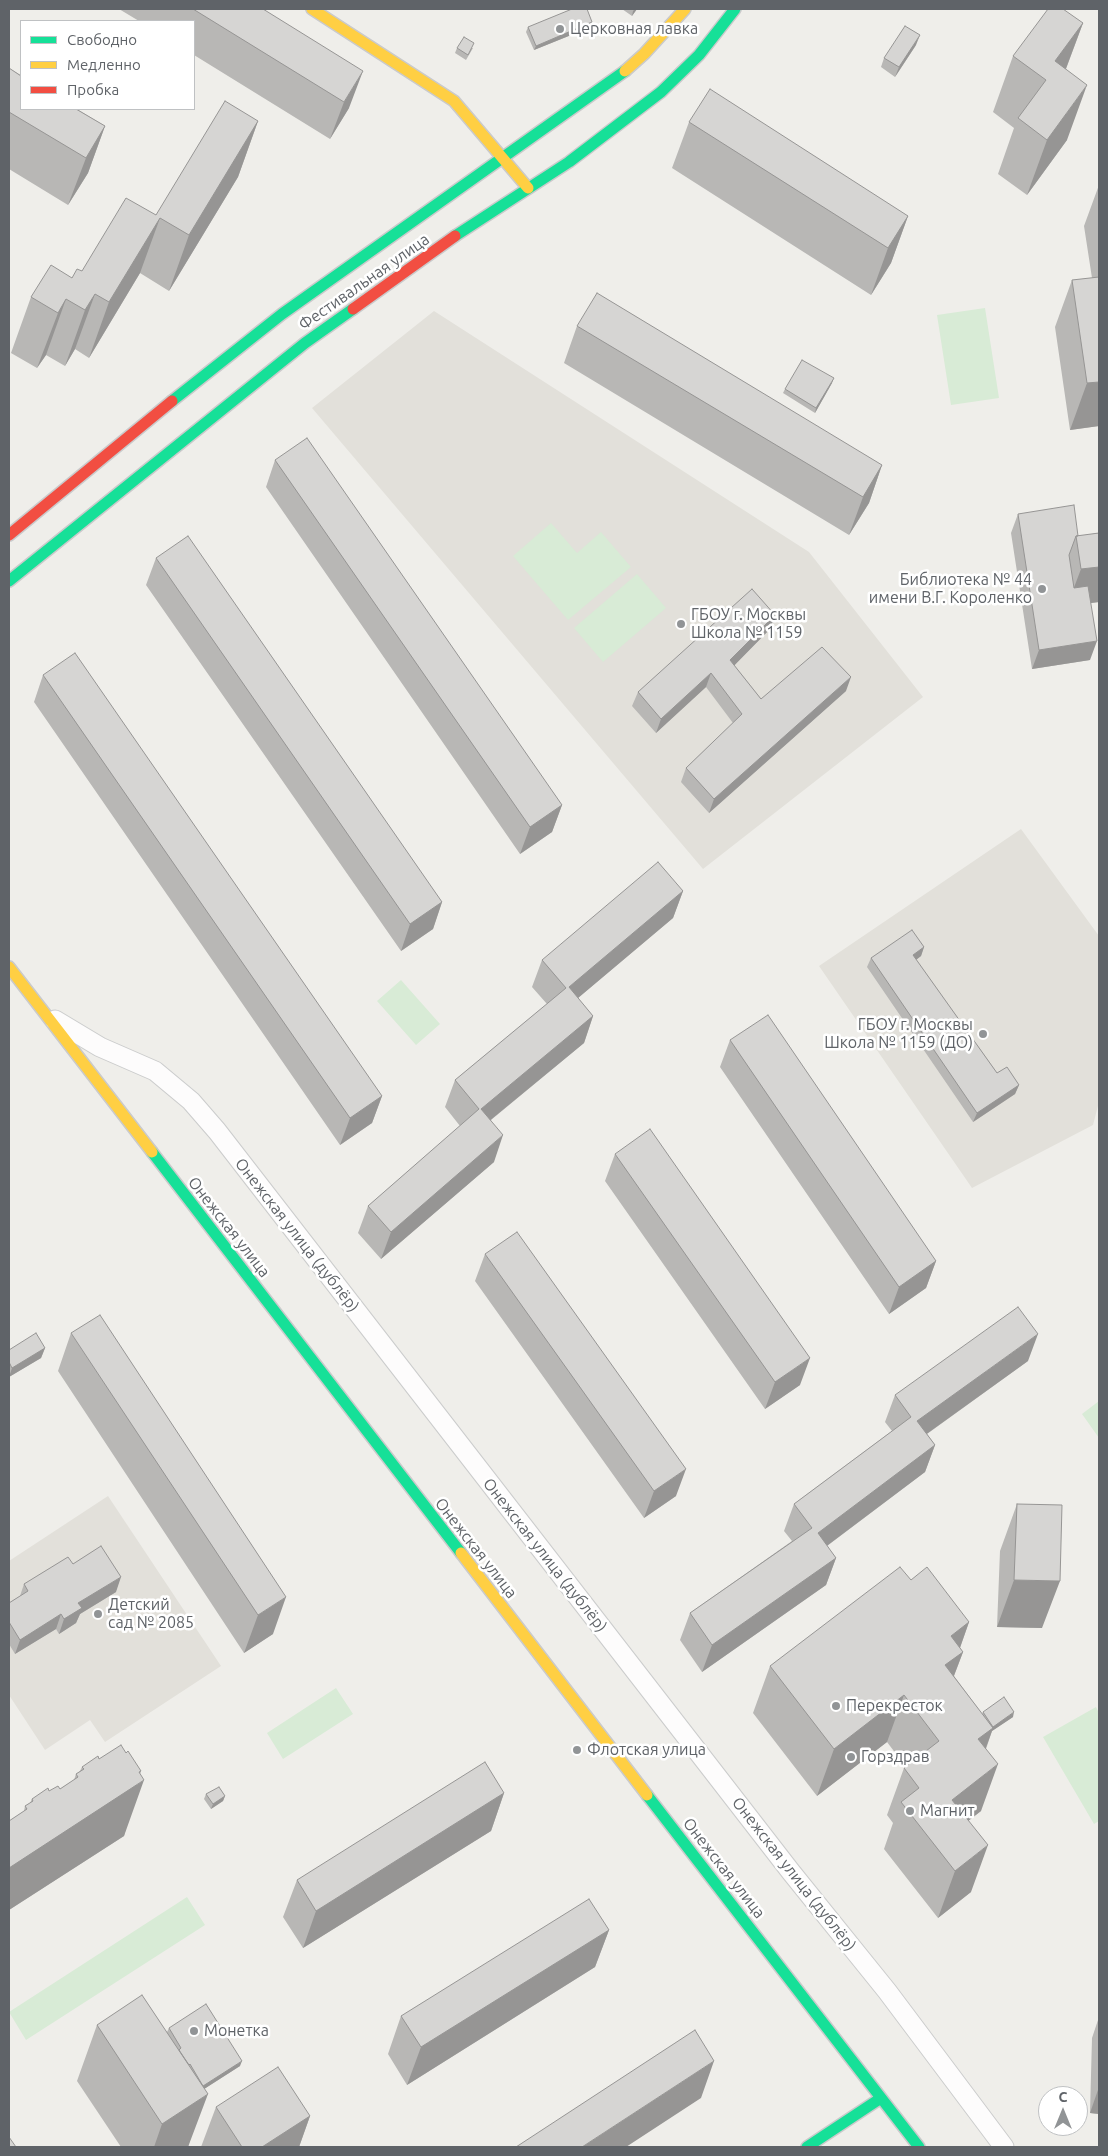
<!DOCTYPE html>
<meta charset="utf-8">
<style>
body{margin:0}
#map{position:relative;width:1108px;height:2156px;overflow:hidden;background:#efeeea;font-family:Ubuntu,sans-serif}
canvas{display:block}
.frame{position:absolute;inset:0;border:10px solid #5f6368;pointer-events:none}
.legend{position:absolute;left:20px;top:20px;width:175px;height:90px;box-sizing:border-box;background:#fff;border:1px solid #bfc1c3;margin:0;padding:6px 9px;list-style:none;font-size:15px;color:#5f6368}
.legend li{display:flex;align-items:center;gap:10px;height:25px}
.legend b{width:25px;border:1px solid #bfc1c3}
.north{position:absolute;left:1038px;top:2086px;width:50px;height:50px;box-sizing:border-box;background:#fff;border:1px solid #bfc1c3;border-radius:50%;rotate:0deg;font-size:14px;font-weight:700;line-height:20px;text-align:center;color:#5f6368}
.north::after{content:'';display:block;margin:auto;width:18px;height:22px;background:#919496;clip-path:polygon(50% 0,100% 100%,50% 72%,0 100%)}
</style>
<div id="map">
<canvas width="1108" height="2156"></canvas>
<div class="frame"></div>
<ul class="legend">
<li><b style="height:6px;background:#16e098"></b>Свободно</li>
<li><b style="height:6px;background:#ffcf43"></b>Медленно</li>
<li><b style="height:6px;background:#f24e42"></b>Пробка</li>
</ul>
<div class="north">С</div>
</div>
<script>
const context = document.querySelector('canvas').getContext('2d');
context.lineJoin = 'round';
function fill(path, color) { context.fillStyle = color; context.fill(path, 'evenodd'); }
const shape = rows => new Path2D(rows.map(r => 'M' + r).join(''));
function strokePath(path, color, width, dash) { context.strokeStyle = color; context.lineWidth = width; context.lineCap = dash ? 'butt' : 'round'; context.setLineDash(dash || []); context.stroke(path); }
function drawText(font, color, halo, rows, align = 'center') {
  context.font = font + ' Ubuntu,sans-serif'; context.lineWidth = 5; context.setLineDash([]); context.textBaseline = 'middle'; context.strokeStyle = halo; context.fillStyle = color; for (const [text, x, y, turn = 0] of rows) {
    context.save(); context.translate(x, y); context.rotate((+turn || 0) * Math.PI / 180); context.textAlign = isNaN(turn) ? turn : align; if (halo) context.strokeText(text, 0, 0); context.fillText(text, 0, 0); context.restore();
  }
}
const education = shape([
 [434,311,809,552,923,697,703,869,312,408],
 [1021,829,1099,936,1099,1102,1093,1125,972,1188,819,966],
 [108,1496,221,1666,105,1742,90,1720,45,1750,9,1695,9,1561]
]);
const green = shape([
 [985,308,999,398,951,405,937,315],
 [551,523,577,553,601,532,631,567,568,620,513,556],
 [637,574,666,608,603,662,574,628],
 [401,980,440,1024,416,1045,377,1001],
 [1099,1401,1099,1438,1082,1414],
 [336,1688,353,1714,283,1759,267,1733],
 [1096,1707,1099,1713,1099,1821,1094,1824,1043,1737],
 [187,1897,205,1925,26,2040,9,2012]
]);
const street = shape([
 [55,1020,100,1047,155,1071,191,1101,217,1131,791,1872,887,1991,1004,2147]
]);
const fast = shape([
 [455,236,569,162,661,92,699,55,735,9],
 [172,401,282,314,625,71],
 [9,581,305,343,353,309],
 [152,1152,461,1553],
 [647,1795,919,2147],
 [807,2147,881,2098]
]);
const slow = shape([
 [312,9,454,101,528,188],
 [625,71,644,54,685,9],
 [9,967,152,1152],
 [461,1553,647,1795]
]);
const jam = shape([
 [353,309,455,236],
 [9,535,172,401]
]);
const wall = shape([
 [119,9,263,9,349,108,330,139,194,55,194,21,139,21],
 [622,9,637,9,632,16],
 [1083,23,1066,69,1067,140,1027,195,998,174,1014,128,993,112,1013,56],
 [528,27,591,27,534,50,526,32],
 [916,45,895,77,881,67,884,58],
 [457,48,473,48,466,60,455,53],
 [9,68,105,126,88,173,68,205,9,169],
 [258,121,238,177,169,291,140,273,89,358,75,349,65,366,46,355,37,368,11,353,31,297,72,278,82,271,156,215],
 [689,122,908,216,891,263,871,295,672,168],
 [1099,185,1099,426,1070,430,1055,327,1072,280,1092,278,1084,226],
 [577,326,882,465,869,503,849,535,564,363],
 [832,383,815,413,783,393,785,389],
 [275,460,562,805,552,832,520,854,266,487],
 [1018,514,1078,536,1099,533,1099,602,1091,603,1090,660,1032,669,1011,533],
 [156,558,442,902,433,929,401,951,146,585],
 [775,615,770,629,734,665,761,699,846,691,709,813,681,782,686,768,733,723,706,687,656,733,632,706,638,692],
 [43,675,382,1096,372,1123,340,1145,34,702],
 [683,891,673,918,578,998,593,1016,584,1043,491,1120,494,1162,381,1259,358,1233,368,1206,460,1126,445,1107,455,1080,547,1004,532,987,542,960],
 [924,947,921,956,916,960,997,1073,1019,1085,1015,1094,973,1122,867,967,871,958],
 [730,1040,936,1261,926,1288,889,1314,720,1067],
 [615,1154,800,1385,765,1409,605,1181],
 [485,1254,676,1496,644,1518,475,1281],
 [71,1333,273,1634,244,1653,58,1371],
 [45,1348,41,1358,9,1377,9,1350],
 [1028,1361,927,1434,935,1445,925,1472,827,1546,836,1558,826,1585,702,1672,680,1640,690,1613,792,1541,784,1531,794,1504,892,1431,885,1422,895,1395],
 [1017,1504,1042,1628,997,1627,1000,1551],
 [73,1564,116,1592,80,1614,76,1623,59,1634,56,1629,15,1654,9,1644,9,1603,20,1596,24,1584],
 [911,1580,969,1622,960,1648,963,1652,954,1676,982,1714,983,1712,1013,1717,992,1731,986,1749,981,1811,969,1820,971,1892,938,1918,884,1849,893,1823,887,1815,904,1768,906,1767,887,1742,817,1796,753,1713,770,1666],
 [99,1759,140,1774,124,1836,9,1910,9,1821,24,1811,25,1806,30,1803,32,1799,49,1791,60,1789,74,1780,76,1774,80,1771,82,1767],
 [504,1793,491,1831,303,1948,283,1917,297,1880],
 [206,1794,225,1796,223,1801,211,1809,204,1799],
 [609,1930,595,1967,407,2085,388,2054,401,2016],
 [1099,2017,1099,2114,1090,2113,1092,2038],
 [97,2025,167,2032,169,2028,240,2066,204,2089,188,2147,121,2147,77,2081],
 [216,2107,310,2116,299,2147,201,2147]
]);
const shadedWall = shape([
 [635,9,637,9,632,16,633,11],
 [592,22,591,27,534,50,536,46],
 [1083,23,1062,79,1055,61],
 [920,35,916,45,895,77,899,67],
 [363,71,349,108,330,139,344,102],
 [1087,85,1067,140,1027,195,1047,140],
 [258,121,238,177,169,291,189,235],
 [105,126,88,173,68,205,86,158],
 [908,216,891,263,871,295,888,248],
 [160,218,140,273,89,358,109,302],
 [95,294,75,349,65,366,85,310],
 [66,299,46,355,37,368,58,313],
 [834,378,832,383,815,413,816,408],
 [1099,382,1099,426,1070,430,1087,383],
 [882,465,869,503,849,535,863,497],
 [1099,567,1099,602,1067,606,1081,569],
 [775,615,770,629,725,675,730,660],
 [1097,641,1090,660,1032,669,1039,650],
 [711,673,706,687,656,733,661,719],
 [851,677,846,691,709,813,714,799],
 [562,805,552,832,520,854,530,827],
 [683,891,673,918,559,1014,569,987],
 [442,902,433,929,401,951,410,924],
 [924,947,921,956,909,965,913,955],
 [593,1016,584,1043,471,1136,481,1109],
 [1019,1085,1015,1094,973,1122,977,1113],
 [382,1096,372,1123,340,1145,350,1118],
 [503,1135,494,1162,381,1259,391,1232],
 [936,1261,926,1288,889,1314,899,1287],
 [1038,1334,1028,1361,907,1448,917,1421],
 [45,1348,41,1358,9,1377,12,1368],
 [810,1358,800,1385,765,1409,775,1382],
 [935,1445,925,1472,808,1560,818,1533],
 [686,1469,676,1496,644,1518,654,1491],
 [836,1558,826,1585,702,1672,712,1645],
 [121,1577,116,1592,80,1614,76,1623,59,1634,64,1619,78,1603],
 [1014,1580,1060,1581,1042,1628,997,1627],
 [286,1597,273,1634,244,1653,258,1615],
 [61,1614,56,1629,15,1654,20,1640],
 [969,1622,957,1656,963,1652,945,1699,928,1712,951,1636],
 [904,1695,887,1742,817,1796,834,1749],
 [1014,1712,1013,1717,992,1731,976,1775,978,1739,993,1727],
 [998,1764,981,1811,935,1847,952,1800],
 [141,1771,135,1786,144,1780,124,1836,9,1910,9,1868],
 [504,1793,491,1831,303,1948,316,1911],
 [225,1796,223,1801,211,1809,213,1804],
 [988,1845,971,1892,938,1918,955,1871],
 [609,1930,595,1967,407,2085,421,2047],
 [242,2061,240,2066,201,2091,203,2086],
 [714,2061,701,2098,626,2147,582,2147],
 [1099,2087,1099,2114,1090,2113],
 [208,2094,188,2147,154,2147,162,2124],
 [310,2116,299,2147,262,2147]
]);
const building = shape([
 [193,9,263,9,363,71,344,102,193,9],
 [572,9,587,9,592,22,536,46,528,27,572,9],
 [1048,9,1063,9,1083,23,1055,61,1087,85,1047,140,1018,118,1046,80,1013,56,1048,9],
 [905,26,920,35,899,67,884,58,905,26],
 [464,37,474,43,468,55,457,48,464,37],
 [9,68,21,76,21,109,76,109,105,126,86,158,9,112,9,68],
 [710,89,908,216,888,248,689,122,710,89],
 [225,101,258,121,189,235,160,218,109,302,95,294,85,310,66,299,58,313,31,297,51,265,72,278,77,269,82,271,126,198,156,215,225,101],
 [1099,277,1099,382,1087,383,1072,280,1099,277],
 [597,293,882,465,863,497,577,326,597,293],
 [802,360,834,378,816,408,785,389,802,360],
 [307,438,562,805,530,827,275,460,307,438],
 [1074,505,1078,536,1076,536,1069,555,1074,588,1088,586,1097,641,1039,650,1018,514,1074,505],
 [1099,533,1099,567,1081,569,1076,536,1099,533],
 [188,536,442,902,410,924,156,558,188,536],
 [752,589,775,615,730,660,761,699,822,647,851,677,714,799,686,768,742,714,711,673,661,719,638,692,752,589],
 [75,653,382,1096,350,1118,43,675,75,653],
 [658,862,683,891,569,987,593,1016,481,1109,503,1135,391,1232,368,1206,479,1109,455,1080,566,988,542,960,658,862],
 [912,930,924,947,913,955,997,1073,1007,1067,1019,1085,977,1113,871,958,912,930],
 [768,1015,936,1261,899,1287,730,1040,768,1015],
 [650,1129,810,1358,775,1382,615,1154,650,1129],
 [517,1232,686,1469,654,1491,485,1254,517,1232],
 [1018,1307,1038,1334,917,1421,935,1445,818,1533,836,1558,712,1645,690,1613,812,1528,794,1504,911,1417,895,1395,1018,1307],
 [100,1315,286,1597,258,1615,71,1333,100,1315],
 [36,1333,45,1348,12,1368,9,1362,9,1350,36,1333],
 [1017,1504,1062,1505,1060,1581,1014,1580,1017,1504],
 [101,1546,121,1577,78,1603,82,1608,64,1619,61,1614,20,1640,9,1622,9,1603,28,1591,24,1584,68,1557,73,1564,101,1546],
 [900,1567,911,1580,927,1567,969,1622,951,1636,963,1652,945,1665,993,1728,978,1739,998,1764,952,1800,988,1845,955,1871,901,1802,919,1788,904,1768,939,1741,904,1695,834,1749,770,1666,900,1567],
 [1004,1697,1014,1712,993,1727,983,1712,1004,1697],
 [121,1745,126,1753,128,1751,141,1771,139,1772,144,1780,9,1868,9,1821,27,1809,25,1806,33,1801,32,1799,48,1788,49,1791,58,1786,60,1789,78,1777,76,1774,84,1769,82,1767,98,1756,99,1759,121,1745],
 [485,1762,504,1793,316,1911,297,1880,485,1762],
 [219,1787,225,1796,213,1804,206,1794,219,1787],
 [589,1899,609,1930,421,2047,401,2016,589,1899],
 [142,1995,208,2094,162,2124,97,2025,142,1995],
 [206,2004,242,2061,203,2086,190,2064,189,2065,179,2050,181,2048,169,2028,206,2004],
 [695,2030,714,2061,582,2147,516,2147,695,2030],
 [278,2067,310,2116,262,2147,242,2147,216,2107,278,2067],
 [9,2137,16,2147,9,2147,9,2137]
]);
const markers = [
 [560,29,5,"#919496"],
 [1042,589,5,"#919496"],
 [681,624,5,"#919496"],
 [983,1034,5,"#919496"],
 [98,1614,5,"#919496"],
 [836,1706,5,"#919496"],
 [577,1750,5,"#919496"],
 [851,1757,5,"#919496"],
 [910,1811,5,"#919496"],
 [194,2031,5,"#919496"]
];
const poiNames = [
 ["Церковная лавка",570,29],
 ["Библиотека № 44",1032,580,"right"],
 ["имени В.Г. Короленко",1032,598,"right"],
 ["ГБОУ г. Москвы",691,615],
 ["Школа № 1159",691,633],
 ["ГБОУ г. Москвы",973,1025,"right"],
 ["Школа № 1159 (ДО)",973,1043,"right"],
 ["Детский",108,1605],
 ["сад № 2085",108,1623],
 ["Перекресток",846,1706],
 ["Флотская улица",587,1750],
 ["Горздрав",861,1757],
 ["Магнит",920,1811],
 ["Монетка",204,2031]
];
const streetNames = [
 ["Фестивальная улица",364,282,-35],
 ["Онежская улица",229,1227,52],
 ["Онежская улица (дублёр)",297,1235,52],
 ["Онежская улица",476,1548,52],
 ["Онежская улица (дублёр)",545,1555,52],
 ["Онежская улица",724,1868,52],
 ["Онежская улица (дублёр)",794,1874,52]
];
fill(education, '#e2e0da');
fill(green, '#d8ebd6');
strokePath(street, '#cbcccc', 21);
strokePath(fast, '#cacacb', 14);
strokePath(slow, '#cacacb', 14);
strokePath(jam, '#cacacb', 14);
strokePath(street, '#fdfcfc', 19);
strokePath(fast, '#16e098', 11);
strokePath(slow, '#ffcf43', 11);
strokePath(jam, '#f24e42', 11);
fill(wall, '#b8b7b5');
fill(shadedWall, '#969594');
fill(building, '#d6d5d3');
strokePath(building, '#969594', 1);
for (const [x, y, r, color] of markers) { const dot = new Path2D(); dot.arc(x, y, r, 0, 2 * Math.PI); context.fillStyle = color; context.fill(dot); strokePath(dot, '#fff', 2); }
drawText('16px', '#5f6368', '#fff', poiNames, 'left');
drawText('16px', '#5f6368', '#fff', streetNames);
</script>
